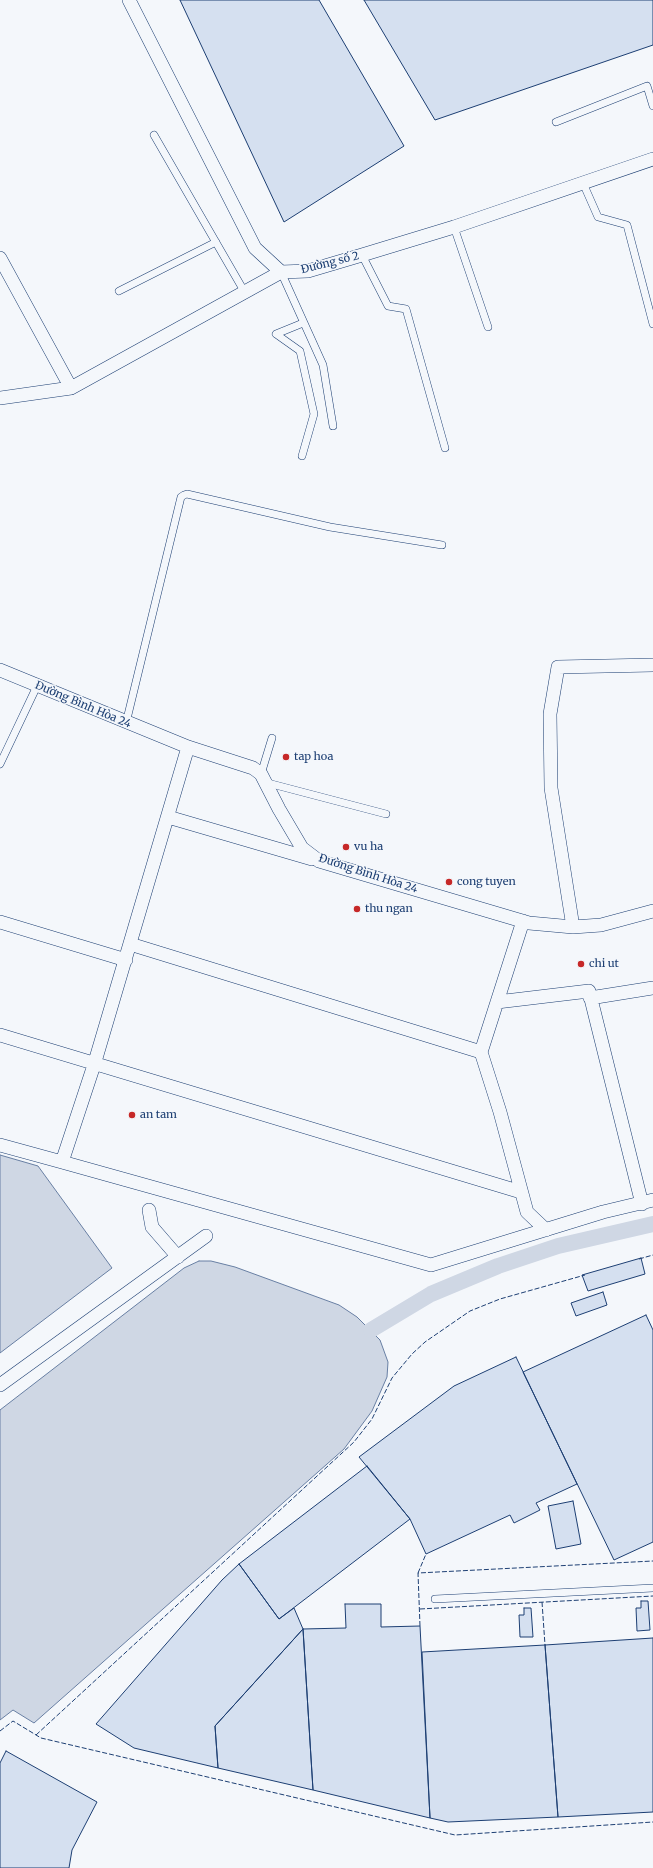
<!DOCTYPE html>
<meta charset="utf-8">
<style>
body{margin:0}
canvas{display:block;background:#f4f7fb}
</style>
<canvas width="653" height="1868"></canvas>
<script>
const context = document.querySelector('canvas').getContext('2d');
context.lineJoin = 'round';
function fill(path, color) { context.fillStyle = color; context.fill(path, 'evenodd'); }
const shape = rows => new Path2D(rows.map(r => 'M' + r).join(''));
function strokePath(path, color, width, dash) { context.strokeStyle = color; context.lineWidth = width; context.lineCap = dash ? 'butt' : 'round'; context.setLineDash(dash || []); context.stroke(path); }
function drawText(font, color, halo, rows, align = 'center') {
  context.font = font + ' Merriweather,serif'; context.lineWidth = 3; context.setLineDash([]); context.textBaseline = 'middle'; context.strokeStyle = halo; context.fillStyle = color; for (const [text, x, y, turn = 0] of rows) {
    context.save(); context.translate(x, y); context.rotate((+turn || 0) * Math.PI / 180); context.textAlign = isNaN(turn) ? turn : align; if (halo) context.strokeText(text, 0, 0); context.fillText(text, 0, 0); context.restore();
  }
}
const water = shape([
 [0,1155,38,1166,112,1268,0,1353,0,1155],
 [199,1261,211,1261,235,1267,339,1305,357,1317,380,1340,388,1362,387,1377,372,1411,344,1449,34,1723,13,1710,0,1720,0,1410,184,1268,199,1261]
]);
const canal = shape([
 [371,1330,431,1294,498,1266,558,1246,653,1224]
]);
const building = shape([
 [180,0,319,0,404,146,284,222,180,0],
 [364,0,653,0,653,45,435,120,364,0],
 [641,1258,645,1274,588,1291,582,1275,641,1258],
 [603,1292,607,1305,576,1316,571,1303,603,1292],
 [646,1315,653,1330,653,1542,614,1560,523,1372,646,1315],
 [516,1357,577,1484,536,1503,540,1510,514,1523,510,1515,426,1554,410,1519,359,1457,454,1386,516,1357],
 [367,1466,410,1519,279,1619,239,1564,367,1466],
 [573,1501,581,1544,556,1549,548,1506,573,1501],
 [239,1564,279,1619,294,1608,303,1629,215,1726,218,1768,134,1748,96,1724,222,1580,239,1564],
 [641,1601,648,1601,650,1630,637,1631,636,1608,641,1608,641,1601],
 [345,1604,381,1604,381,1627,420,1626,430,1818,313,1790,303,1629,346,1628,345,1604],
 [524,1608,531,1608,533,1637,520,1637,519,1615,524,1615,524,1608],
 [303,1629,313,1790,218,1768,215,1726,303,1629],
 [653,1638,653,1812,558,1817,545,1645,653,1638],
 [545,1645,558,1817,448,1822,430,1818,422,1652,545,1645],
 [6,1751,97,1802,72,1850,69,1868,0,1868,0,1763,6,1751]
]);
const lane = shape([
 [556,122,647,86,653,106],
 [154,135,244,291],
 [583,183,598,217,627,225,653,324],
 [454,227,488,327],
 [362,255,388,306,406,309,445,448],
 [281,272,323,365,333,426],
 [119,291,216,242],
 [302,456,314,414,300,351,276,334,303,323],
 [126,723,181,497,184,495,187,494,330,527,442,545],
 [0,764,37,686],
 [261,774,272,738],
 [264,782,386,814],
 [435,1599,653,1588]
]);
const street = shape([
 [129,0,255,248,281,272,308,271,362,255,454,227,653,159],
 [0,258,71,388,281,272],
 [0,398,71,388],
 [0,670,188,747,253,768,261,774,279,809,302,848,319,861,529,923,573,927,601,925,653,911],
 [188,747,94,1065,62,1162,431,1265,603,1212,653,1200],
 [168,817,312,859],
 [0,922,126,960],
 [573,927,551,788,550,714,558,667,653,665],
 [130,944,481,1052,523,921],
 [590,998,653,988],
 [497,1002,589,991,642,1204],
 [0,1035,521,1192],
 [481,1052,500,1112,527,1212,546,1230],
 [0,1145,62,1162],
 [149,1210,152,1227,178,1257],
 [0,1385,206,1236]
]);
const fence = shape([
 [639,1259,653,1255],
 [418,1573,426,1554],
 [542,1602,545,1645],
 [420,1609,653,1596],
 [420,1626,418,1573,653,1561],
 [0,1731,13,1721,41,1738,455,1835,653,1822],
 [36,1735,354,1442,372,1419,392,1378,412,1354,425,1342,470,1311,500,1299,585,1275]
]);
const markers = [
 [286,757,4,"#c62828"],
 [346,847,4,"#c62828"],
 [449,882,4,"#c62828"],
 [357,909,4,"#c62828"],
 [581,964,4,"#c62828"],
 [132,1115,4,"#c62828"]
];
const streetNames = [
 ["Đường số 2",330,263,-14],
 ["Đường Bình Hòa 24",83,705,23],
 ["Đường Bình Hòa 24",368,874,18]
];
const poiNames = [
 ["tap hoa",294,757],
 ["vu ha",354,847],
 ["cong tuyen",457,882],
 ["thu ngan",365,909],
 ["chi ut",589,964],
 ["an tam",140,1115]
];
fill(water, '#cfd7e4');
strokePath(water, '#687fa3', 1);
strokePath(canal, '#cfd7e4', 16);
fill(building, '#d5e0f0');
strokePath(building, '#1d3f73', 1);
strokePath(lane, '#1d3f73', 8);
strokePath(street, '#1d3f73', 14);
strokePath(lane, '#f4f7fb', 7);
strokePath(street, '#f4f7fb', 13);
strokePath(fence, '#1d3f73', 1, [5, 2]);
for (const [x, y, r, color] of markers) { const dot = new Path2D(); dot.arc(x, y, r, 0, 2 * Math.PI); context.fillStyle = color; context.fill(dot); strokePath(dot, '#f4f7fb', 1.5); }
drawText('11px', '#1d3f73', '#f4f7fb', streetNames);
drawText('11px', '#1d3f73', '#f4f7fb', poiNames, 'left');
</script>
